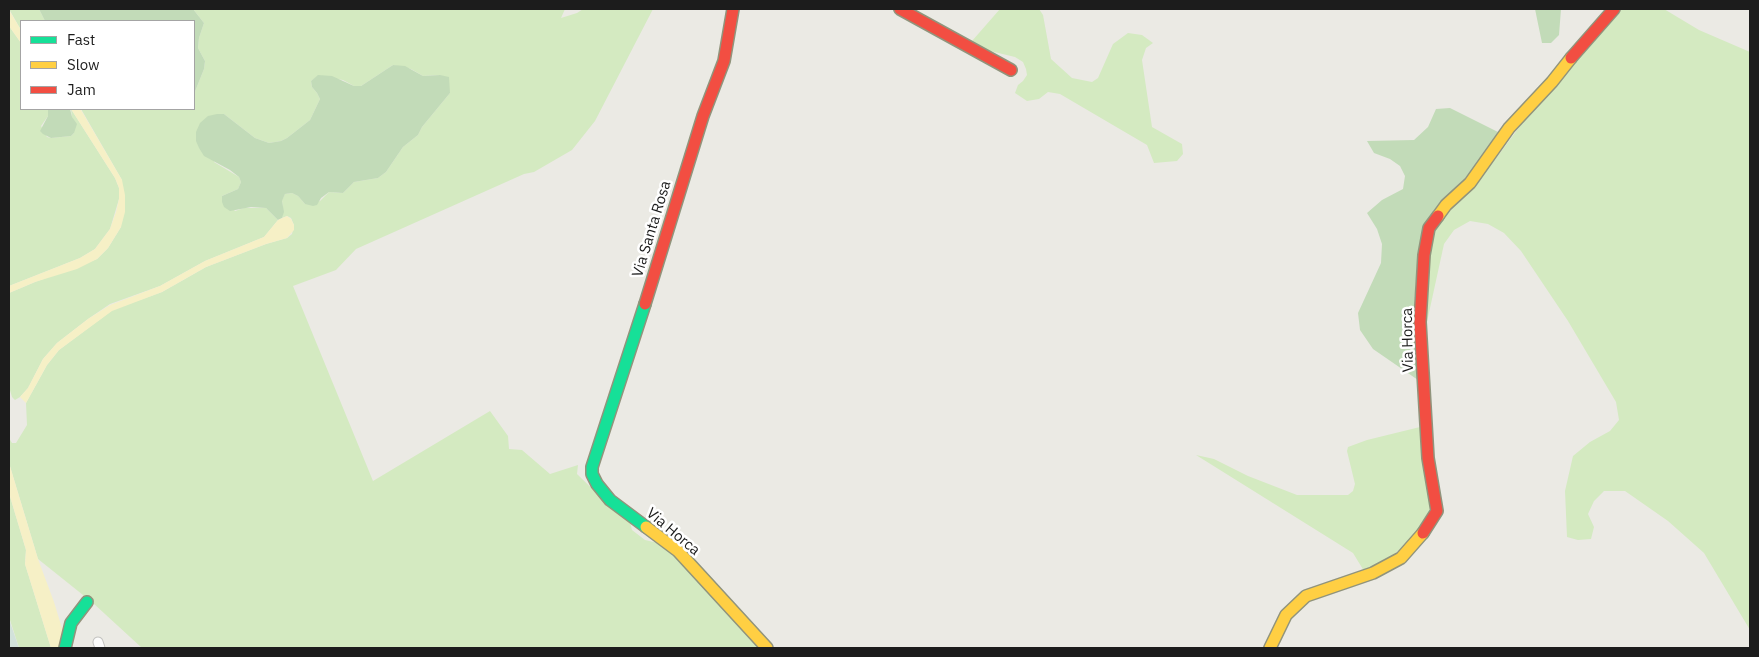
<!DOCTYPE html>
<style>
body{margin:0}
#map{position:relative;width:1759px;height:657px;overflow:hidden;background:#ebeae4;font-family:"IBM Plex Sans",sans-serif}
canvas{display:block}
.frame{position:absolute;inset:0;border:10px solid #1c1c1c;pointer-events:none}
.legend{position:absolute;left:20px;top:20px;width:175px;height:90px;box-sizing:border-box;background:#fff;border:1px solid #a4a4a4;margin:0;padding:6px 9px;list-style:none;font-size:15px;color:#1c1c1c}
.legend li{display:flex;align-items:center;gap:10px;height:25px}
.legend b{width:25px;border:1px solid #a4a4a4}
</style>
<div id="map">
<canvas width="1759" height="657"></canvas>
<div class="frame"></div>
<ul class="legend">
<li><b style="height:6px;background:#16e098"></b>Fast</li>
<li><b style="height:6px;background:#ffcf43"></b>Slow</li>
<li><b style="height:6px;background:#f24e42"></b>Jam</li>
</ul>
</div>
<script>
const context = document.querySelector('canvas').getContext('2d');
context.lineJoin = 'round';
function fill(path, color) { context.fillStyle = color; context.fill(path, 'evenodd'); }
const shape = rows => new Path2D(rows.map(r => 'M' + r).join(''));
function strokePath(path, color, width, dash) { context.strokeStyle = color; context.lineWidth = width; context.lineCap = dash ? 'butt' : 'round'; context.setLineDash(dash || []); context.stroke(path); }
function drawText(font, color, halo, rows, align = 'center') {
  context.font = font + ' "IBM Plex Sans",sans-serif'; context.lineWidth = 5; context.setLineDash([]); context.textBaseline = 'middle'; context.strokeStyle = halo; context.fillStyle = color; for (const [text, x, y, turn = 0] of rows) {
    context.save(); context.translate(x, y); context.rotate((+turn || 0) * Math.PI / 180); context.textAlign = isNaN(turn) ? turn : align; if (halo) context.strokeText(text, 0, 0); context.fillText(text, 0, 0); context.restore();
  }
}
const grass = shape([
 [9,9,39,9,45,21,21,21,21,30],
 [193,9,565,9,561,18,577,13,583,9,653,9,595,121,572,150,534,172,524,174,356,249,336,270,293,286,373,481,490,411,508,436,509,449,522,450,550,474,578,465,577,474,610,506,630,522,632,530,645,540,658,543,675,556,760,648,142,648,93,603,38,559,9,463,9,438,12,443,16,443,27,425,26,403,47,365,59,350,112,310,162,292,206,267,266,244,287,238,292,234,294,225,291,218,287,216,282,218,283,212,282,200,285,194,292,193,298,196,305,204,320,201,329,192,343,193,354,182,378,178,386,172,403,147,418,135,422,127,450,93,440,75,423,76,411,69,393,65,361,86,354,86,343,80,318,76,311,81,312,87,317,93,320,99,310,120,287,138,281,141,269,143,255,138,224,114,214,162,239,177,241,182,238,189,222,196,235,211,244,208,266,208,278,220,264,237,205,261,160,286,110,304,88,319,57,343,43,359,28,388,20,397,15,400,12,397,9,387,9,293,35,282,97,259,108,248,121,227,122,180,81,109,194,109,194,94,204,69,205,61,198,48,199,38,204,23],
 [1000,9,1039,9,1043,15,1051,59,1072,78,1092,82,1098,78,1113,44,1128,33,1142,35,1153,43,1146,48,1142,60,1152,127,1182,144,1183,154,1177,161,1154,163,1147,145,1060,94,1048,92,1039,99,1027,101,1015,93,1018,85,1023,81,1027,75,1026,69,1023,62,1015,57,982,49,972,41],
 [1616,9,1664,9,1699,30,1750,52,1750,630,1704,553,1668,521,1625,491,1604,491,1594,501,1588,514,1594,527,1591,539,1578,540,1567,537,1565,491,1573,456,1590,442,1610,431,1619,420,1616,402,1568,321,1521,251,1504,233,1488,224,1470,221,1454,230,1444,244,1425,331,1430,233,1441,216,1464,195,1497,157,1532,110],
 [9,26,21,43,21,109,48,109,48,116,41,126,47,137,51,138,71,136,74,133,71,109,115,178,119,188,119,199,110,229,95,249,80,258,9,286],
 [1420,427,1430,493,1430,508,1428,517,1408,542,1389,559,1364,571,1353,553,1196,455,1214,459,1248,476,1297,495,1348,495,1353,491,1355,484,1347,451,1348,447,1367,440],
 [9,493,26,550,25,564,51,648,19,648,9,617]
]);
const forest = shape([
 [39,9,193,9,204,23,199,38,198,48,205,61,204,69,194,94,194,21,45,21],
 [1535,9,1561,9,1559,35,1551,43,1542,43],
 [393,65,405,66,423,76,440,75,449,77,450,93,422,127,418,135,403,147,386,172,378,178,354,182,343,193,329,192,321,198,317,205,313,206,305,204,298,196,292,193,285,194,282,201,284,212,282,218,278,220,266,208,251,207,230,211,224,207,222,202,222,196,238,189,241,182,239,177,230,170,204,156,199,148,196,141,196,132,200,123,208,116,217,114,224,114,255,138,269,143,281,141,287,138,310,120,320,99,317,93,312,87,311,81,318,75,332,76,354,86,361,86],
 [1450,108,1498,132,1473,170,1433,211,1424,229,1418,251,1414,307,1418,380,1373,349,1360,330,1358,313,1381,263,1382,244,1377,229,1367,213,1382,200,1403,189,1405,176,1400,166,1390,159,1374,153,1367,141,1414,140,1428,127,1436,109],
 [48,109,70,109,72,117,77,124,74,133,71,136,51,138,43,134,40,131,48,116]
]);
const wetland = shape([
 [9,617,11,625,19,648,9,648]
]);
const sand = shape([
 [9,10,21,30,21,43,9,26],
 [71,109,81,110,122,180,125,195,125,212,121,227,108,248,97,259,77,269,35,282,9,293,9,286,80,258,95,249,110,229,116,212,119,199,119,188,115,178],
 [287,216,291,219,294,225,294,230,287,238,266,244,206,267,162,292,112,311,59,350,47,365,26,403,20,397,28,388,43,359,57,343,88,319,110,305,160,286,205,261,264,237,278,220],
 [9,463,38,559,54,602,68,648,51,648,25,564,26,550,9,493]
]);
const street = shape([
 [98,642,100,648]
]);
const fast = shape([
 [645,304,592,467,592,474,597,484,610,500,646,527],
 [65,648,71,623,87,602]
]);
const slow = shape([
 [1438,216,1446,205,1470,183,1509,128,1552,82,1571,58],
 [646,527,678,551,767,648],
 [1270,648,1286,615,1306,596,1373,573,1401,558,1423,533]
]);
const jam = shape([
 [900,9,1011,70],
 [1571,58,1614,9],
 [645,304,703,116,724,61,733,9],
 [1423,533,1437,511,1428,458,1420,322,1424,255,1429,228,1438,216]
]);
const streetNames = [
 ["Via Santa Rosa",652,229,-73],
 ["Via Horca",1408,340,-91],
 ["Via Horca",673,532,40]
];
fill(grass, '#d4eac1');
fill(forest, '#c2dbb8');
fill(wetland, '#d2e2da');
fill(sand, '#f6f0c6');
strokePath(street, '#c3c3c0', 11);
strokePath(fast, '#91947c', 14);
strokePath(slow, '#91947c', 14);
strokePath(jam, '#91947c', 14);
strokePath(street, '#fcfcfb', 9);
strokePath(fast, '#16e098', 11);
strokePath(slow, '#ffcf43', 11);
strokePath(jam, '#f24e42', 11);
drawText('15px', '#1c1c1c', '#fff', streetNames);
</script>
